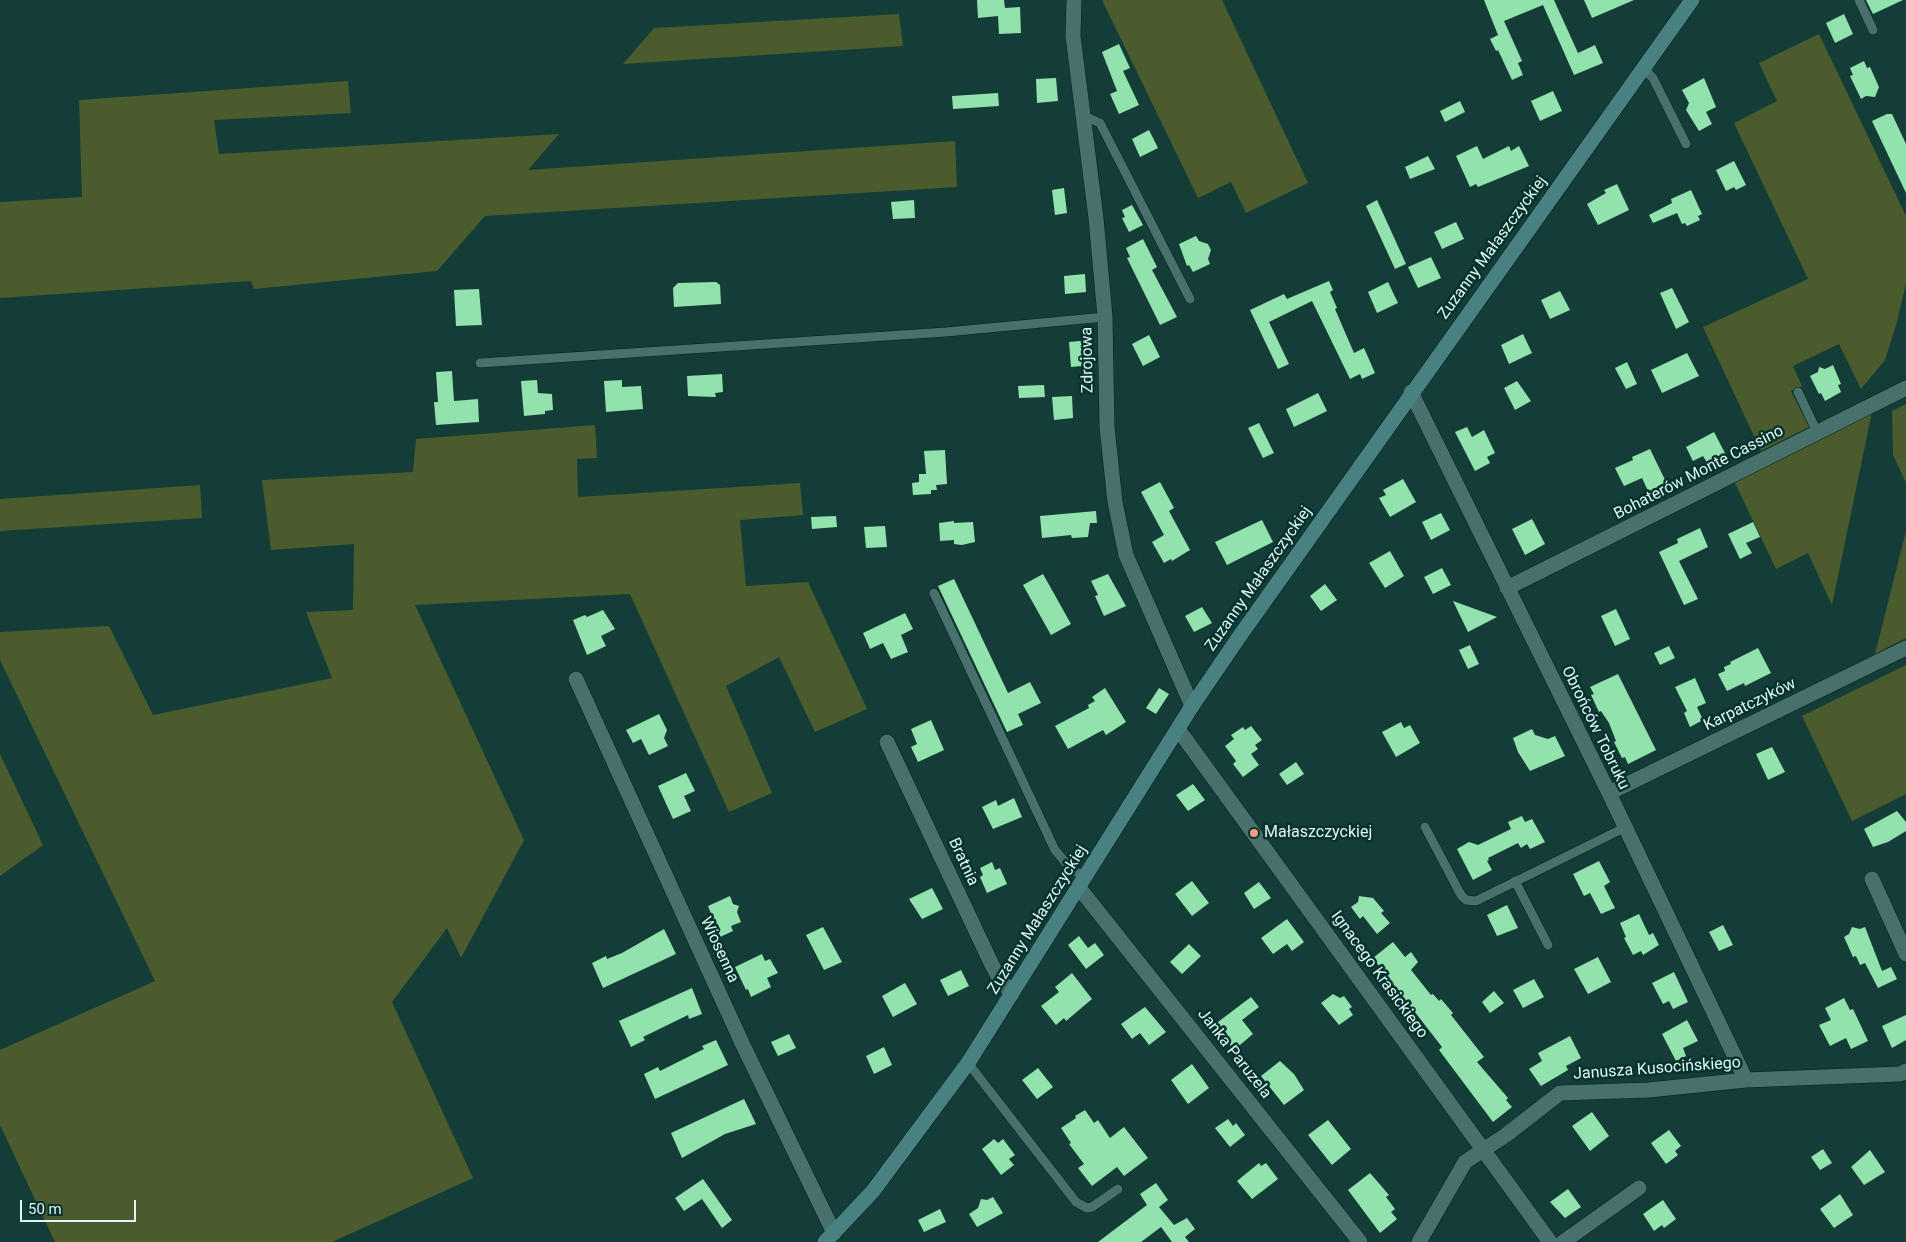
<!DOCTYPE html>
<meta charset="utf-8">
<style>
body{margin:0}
#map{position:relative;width:1906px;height:1242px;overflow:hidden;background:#143d37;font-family:Roboto,sans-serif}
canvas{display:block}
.scale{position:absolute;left:20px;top:1200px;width:116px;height:22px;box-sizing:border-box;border:2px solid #e1f6f3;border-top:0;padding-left:6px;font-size:15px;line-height:18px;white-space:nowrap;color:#e1f6f3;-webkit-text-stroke:4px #07322d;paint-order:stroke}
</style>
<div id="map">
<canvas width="1906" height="1242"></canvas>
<div class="scale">50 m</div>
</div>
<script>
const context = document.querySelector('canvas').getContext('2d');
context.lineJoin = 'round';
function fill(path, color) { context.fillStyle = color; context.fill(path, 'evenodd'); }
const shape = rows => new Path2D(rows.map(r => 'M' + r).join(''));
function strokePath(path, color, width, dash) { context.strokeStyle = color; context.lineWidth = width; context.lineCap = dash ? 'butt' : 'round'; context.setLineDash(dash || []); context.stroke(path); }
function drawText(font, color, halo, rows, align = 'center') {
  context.font = font + ' Roboto,sans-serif'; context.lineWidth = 5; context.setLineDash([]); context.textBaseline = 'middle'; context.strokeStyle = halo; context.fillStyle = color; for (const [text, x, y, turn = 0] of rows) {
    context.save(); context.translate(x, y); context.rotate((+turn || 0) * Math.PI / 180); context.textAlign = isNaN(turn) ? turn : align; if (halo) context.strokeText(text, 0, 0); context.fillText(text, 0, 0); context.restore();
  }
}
const green = shape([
 [1102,0,1222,0,1308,183,1246,213,1231,182,1198,198],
 [899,14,903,46,623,64,654,28],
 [1819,34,1906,216,1906,283,1897,322,1885,360,1861,389,1839,344,1793,366,1802,386,1791,391,1809,427,1761,451,1703,327,1808,279,1734,123,1777,101,1759,63],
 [348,81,351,113,214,120,219,154,559,134,528,170,955,141,957,187,485,216,437,271,254,289,251,281,0,298,0,202,82,197,79,100],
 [1906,404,1906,483,1893,455,1892,411],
 [1872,412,1832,605,1808,553,1776,569,1734,481],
 [595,425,597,458,577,459,578,497,800,483,803,515,740,520,746,586,808,582,867,709,815,732,779,657,726,686,772,793,729,812,630,594,415,605,524,840,461,958,447,928,392,1002,473,1178,332,1242,55,1242,0,1125,0,1050,155,981,0,660,0,632,109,626,153,715,332,678,306,612,353,610,354,544,271,550,262,480,413,472,416,439],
 [200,485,202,518,0,531,0,499],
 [1906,531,1906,638,1875,654],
 [1906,665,1906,794,1852,821,1802,716],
 [0,754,43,845,0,876]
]);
const building = shape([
 [977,0,1004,0,1005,8,1020,7,1021,33,999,34,998,16,978,18],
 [1484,0,1554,0,1578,53,1595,45,1603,63,1574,75,1543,5,1504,21,1522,61,1518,63,1523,75,1512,80,1498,50,1496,51,1490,39,1498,35],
 [1584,0,1634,0,1592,18],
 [1866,0,1903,0,1873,14],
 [1844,14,1853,34,1835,43,1826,23],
 [1119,44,1130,68,1123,71,1139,105,1119,114,1110,94,1117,91,1102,52],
 [1864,61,1867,68,1870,67,1879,87,1875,97,1866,96,1861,99,1850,76,1853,75,1850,68],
 [1056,78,1058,101,1037,103,1036,79],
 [1704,78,1716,107,1706,112,1712,124,1699,131,1686,110,1689,103,1682,90],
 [1553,91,1562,111,1540,121,1531,101],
 [998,93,999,106,953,109,952,96],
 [1460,101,1465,112,1445,122,1440,111],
 [1887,114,1892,114,1906,144,1906,193,1872,121],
 [1149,130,1158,148,1140,157,1132,139],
 [1477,146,1483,159,1509,146,1511,151,1519,146,1529,166,1478,187,1476,184,1470,187,1456,156],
 [1428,156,1435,169,1410,179,1405,167],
 [1734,161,1746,185,1736,190,1734,187,1726,191,1716,170],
 [1617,184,1629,210,1598,225,1587,204,1606,193,1604,190],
 [1064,188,1067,213,1055,215,1052,190],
 [1691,190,1702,214,1698,216,1700,220,1687,226,1685,223,1682,224,1677,213,1653,223,1649,215,1672,203,1671,199],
 [914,200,915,218,893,219,891,202],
 [1377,200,1406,264,1395,269,1366,206],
 [1132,205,1143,225,1129,232,1122,218,1125,217,1122,210],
 [1456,222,1464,239,1442,249,1434,232],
 [1196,236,1199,241,1208,244,1211,250,1208,259,1210,264,1193,272,1189,265,1187,266,1179,244],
 [1143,239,1157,267,1152,270,1177,317,1160,325,1127,258,1130,257,1126,248],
 [1431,257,1441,278,1418,288,1408,267],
 [1085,274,1086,292,1065,294,1064,276],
 [1329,281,1333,290,1330,292,1337,308,1335,309,1354,353,1364,348,1375,373,1362,379,1360,374,1350,379,1312,301,1269,322,1289,364,1278,369,1250,310,1284,294,1287,299],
 [716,282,720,285,721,304,674,307,673,288,678,283],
 [1388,282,1398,303,1377,313,1368,292],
 [1672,288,1689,322,1676,329,1660,293],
 [479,289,482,325,456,326,454,290],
 [1560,291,1570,310,1550,319,1541,300],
 [1523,334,1532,353,1509,364,1501,345],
 [1149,335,1160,357,1143,366,1132,344],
 [1090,340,1092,365,1071,367,1069,342],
 [1687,353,1699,376,1662,393,1651,370],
 [1627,362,1637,384,1626,389,1615,368],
 [1833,365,1841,384,1838,385,1841,392,1825,401,1821,393,1819,394,1810,376,1818,372,1819,367,1825,369],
 [452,371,454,401,478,399,479,422,436,425,434,402,438,402,436,372],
 [722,374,723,392,715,393,716,397,688,396,687,376],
 [537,380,538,393,552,394,553,410,545,411,545,414,524,416,521,381],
 [622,380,622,387,641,386,643,409,606,412,604,381],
 [1517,381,1531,401,1515,410,1504,388],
 [1044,385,1045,397,1019,398,1018,386],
 [1318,393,1327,411,1294,427,1286,409],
 [1072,396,1073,418,1054,420,1052,397],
 [1259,423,1274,453,1263,458,1248,428],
 [1467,427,1472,437,1484,430,1495,453,1487,457,1490,463,1475,471,1455,432],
 [1714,432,1726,455,1708,464,1703,456,1693,461,1686,447],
 [1650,449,1667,484,1649,493,1642,478,1624,486,1615,468,1633,460,1632,457],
 [945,450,947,484,936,485,937,490,931,490,931,494,913,495,912,483,919,482,919,474,926,474,924,451],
 [1403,479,1416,502,1390,517,1379,498,1386,495,1383,490],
 [1160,482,1174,508,1169,511,1190,550,1172,561,1171,559,1164,563,1152,542,1164,535,1141,492],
 [1096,511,1097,523,1090,523,1088,537,1072,538,1071,535,1042,538,1040,516],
 [1441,513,1450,530,1431,540,1422,522],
 [836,516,837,527,812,529,811,517],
 [1532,519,1545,544,1525,555,1512,529],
 [1262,520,1273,542,1227,565,1215,542],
 [954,521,954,523,973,522,975,542,962,545,954,544,954,540,940,541,939,523],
 [1753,522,1760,537,1746,543,1752,553,1740,559,1728,534],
 [885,526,887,547,866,548,864,527],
 [1700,528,1708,547,1679,561,1698,599,1684,605,1659,552,1678,543,1677,539],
 [1390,551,1404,576,1385,588,1369,563],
 [1442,568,1451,585,1433,594,1424,577],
 [1043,574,1071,624,1051,635,1023,585],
 [1108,574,1126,606,1104,616,1095,596,1098,595,1091,581],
 [954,579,1008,693,1030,682,1041,703,1018,714,1023,725,1007,732,938,586],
 [1325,584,1337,600,1321,611,1310,596],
 [1453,601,1497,617,1468,632],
 [1202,607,1212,623,1194,632,1185,616],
 [1616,609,1630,639,1615,646,1601,616],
 [603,610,615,629,601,636,606,646,587,655,573,620,585,615,587,617],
 [905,613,913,629,901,635,908,652,891,659,883,643,870,649,863,633],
 [1470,645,1479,664,1468,669,1459,650],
 [1669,646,1675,658,1660,665,1654,653],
 [1758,648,1771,673,1745,686,1744,683,1727,691,1718,674,1725,671,1724,667,1731,664,1730,662],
 [1618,674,1656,750,1628,764,1625,757,1622,758,1614,742,1616,741,1609,723,1601,711,1599,712,1591,695,1594,694,1590,687],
 [1695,678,1706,703,1697,707,1703,720,1690,727,1684,713,1687,711,1675,687],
 [1105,688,1126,722,1106,735,1103,730,1068,749,1055,726,1089,708,1088,705,1095,701,1092,697],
 [1159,688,1169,694,1156,714,1146,708],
 [659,714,667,730,664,738,668,746,649,755,641,739,633,743,626,730],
 [931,720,944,750,918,762,911,747,917,744,911,729],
 [1401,722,1404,728,1410,725,1420,743,1396,757,1382,732],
 [1251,726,1262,740,1255,745,1258,749,1251,754,1259,765,1243,777,1233,764,1236,761,1225,746,1234,739,1231,735,1243,727,1245,730],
 [1532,729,1535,735,1548,739,1555,736,1565,756,1530,771,1518,752,1513,738],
 [1772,747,1785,772,1768,780,1756,754],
 [1296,762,1304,774,1287,785,1279,774],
 [686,773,695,791,684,796,691,811,673,819,658,786],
 [1193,784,1205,800,1188,811,1176,795],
 [1014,798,1022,817,993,829,982,807,996,800,998,806],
 [1897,811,1906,822,1906,831,1888,842,1873,847,1864,829],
 [1522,816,1525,822,1532,819,1545,842,1530,849,1527,844,1521,848,1518,843,1488,858,1489,860,1487,861,1492,870,1473,880,1457,849,1469,842,1478,845,1511,829,1508,822],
 [1599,861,1610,882,1604,886,1615,908,1601,914,1590,893,1584,896,1573,874],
 [992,862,995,870,1000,868,1007,884,987,893,980,877,983,875,980,868],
 [1192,881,1209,903,1192,916,1175,894],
 [1259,882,1271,898,1254,909,1244,893],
 [932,888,943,909,922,919,909,899],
 [730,896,733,904,739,906,737,912,741,922,731,926,733,931,720,937,708,906],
 [1359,896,1373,898,1384,911,1381,913,1390,923,1377,934,1363,916,1360,919,1351,907,1358,902],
 [1507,905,1518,928,1497,936,1487,915],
 [1639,914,1649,935,1653,933,1659,945,1643,955,1641,951,1633,955,1624,938,1626,937,1620,923],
 [1287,919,1304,942,1292,951,1287,944,1273,954,1261,938],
 [1723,925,1733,945,1719,951,1709,932],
 [823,927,842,962,824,970,806,935],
 [1852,927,1860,929,1865,927,1882,971,1891,967,1897,979,1878,988,1865,963,1860,965,1856,956,1853,957,1844,937,1849,934],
 [664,929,676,954,603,988,592,963,606,956,607,959,622,953],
 [1079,936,1088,948,1095,943,1104,955,1086,969,1068,945],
 [1393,942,1405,957,1411,952,1418,962,1411,970,1431,995,1433,994,1439,1001,1441,999,1453,1013,1451,1015,1484,1057,1477,1062,1508,1098,1506,1100,1512,1107,1493,1122,1439,1050,1442,1047,1373,958],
 [1189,944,1201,956,1182,974,1170,962],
 [762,954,765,961,770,959,778,973,767,978,771,987,751,997,748,989,746,990,735,967],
 [1598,957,1611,982,1588,994,1574,969],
 [961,970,969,986,948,996,940,980],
 [1674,972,1688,1002,1673,1009,1669,1001,1663,1004,1652,983],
 [1072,973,1092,999,1066,1021,1064,1018,1056,1025,1041,1006,1059,992,1055,987],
 [1534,979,1544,997,1523,1008,1513,990],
 [905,983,917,1004,893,1017,882,996],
 [692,988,702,1014,689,1019,688,1015,643,1037,645,1040,631,1047,619,1021],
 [1494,991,1504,1003,1490,1013,1482,1002],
 [1333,994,1340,998,1344,996,1352,1007,1349,1009,1353,1015,1339,1025,1321,1003],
 [1251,997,1259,1007,1242,1020,1253,1034,1234,1050,1214,1025],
 [1844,998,1850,1010,1853,1009,1868,1041,1851,1049,1846,1038,1830,1046,1819,1025,1831,1020,1825,1008],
 [1145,1007,1166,1032,1149,1045,1140,1033,1132,1039,1121,1024],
 [1906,1015,1906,1040,1892,1048,1882,1026],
 [1687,1020,1698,1041,1683,1048,1686,1056,1676,1061,1662,1034],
 [789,1034,796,1048,778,1056,771,1042],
 [1570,1036,1581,1058,1566,1066,1568,1070,1541,1086,1529,1069,1542,1061,1538,1053],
 [716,1040,728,1065,655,1099,644,1074,658,1067,660,1071,704,1049,702,1046],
 [884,1047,892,1065,874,1074,866,1056],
 [1280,1061,1294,1074,1304,1090,1284,1105,1261,1076],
 [1192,1064,1209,1088,1188,1104,1171,1080],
 [1038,1068,1053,1087,1037,1099,1022,1080],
 [744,1099,756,1124,725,1134,682,1158,671,1133],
 [1085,1110,1094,1123,1098,1120,1110,1138,1124,1127,1148,1158,1124,1176,1117,1167,1092,1186,1078,1168,1084,1164,1069,1144,1071,1143,1061,1128,1076,1118,1075,1116],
 [1592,1112,1609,1136,1590,1151,1572,1126],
 [1228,1119,1233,1126,1236,1123,1245,1135,1230,1147,1215,1128],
 [1328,1120,1351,1149,1332,1165,1308,1135],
 [1669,1130,1681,1146,1675,1151,1678,1155,1666,1164,1651,1143],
 [994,1139,998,1143,1003,1139,1015,1155,1009,1159,1014,1165,1001,1175,982,1149],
 [1823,1149,1832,1163,1820,1170,1811,1157],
 [1870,1150,1885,1172,1864,1185,1851,1167],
 [1259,1163,1261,1166,1266,1163,1278,1179,1252,1199,1237,1181],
 [1370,1173,1389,1195,1386,1197,1395,1209,1391,1212,1397,1219,1380,1233,1348,1190],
 [703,1179,732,1220,722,1228,702,1199,684,1211,675,1198],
 [1156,1183,1168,1200,1159,1207,1174,1225,1187,1218,1195,1229,1185,1237,1189,1242,1172,1242,1161,1227,1141,1242,1098,1242,1147,1205,1140,1194],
 [1568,1189,1581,1207,1565,1218,1550,1202],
 [1840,1194,1853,1215,1834,1228,1820,1209],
 [993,1197,1003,1213,977,1227,969,1214,978,1208,981,1199,987,1200],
 [1663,1200,1676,1219,1664,1228,1662,1225,1654,1231,1643,1214],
 [940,1209,946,1222,924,1232,918,1220]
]);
const lane = shape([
 [1859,0,1873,30],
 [1643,68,1653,78,1686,144],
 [1082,115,1100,123,1190,299],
 [480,363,946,332,1105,317],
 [1798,392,1817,432],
 [934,593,1055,850,1070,868,1086,878],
 [1425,827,1461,895,1466,900,1476,901,1624,828],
 [1515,881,1548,945],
 [968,1063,1076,1202,1087,1208,1092,1207,1118,1189]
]);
const street = shape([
 [1074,0,1073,36,1096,218,1105,317,1107,427,1115,502,1126,555,1192,706],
 [1411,392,1609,793,1746,1080],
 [1507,588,1906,388],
 [576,679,742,1043,834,1233],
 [1178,729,1550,1242],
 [887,742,992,965,999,978,1012,994],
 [1609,793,1906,648],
 [1872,879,1906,954],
 [1080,889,1360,1242],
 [1419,1242,1465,1162,1506,1135,1560,1093,1649,1090,1746,1080,1900,1074,1906,1071],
 [1563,1242,1639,1188]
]);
const secondary = shape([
 [825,1242,873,1191,968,1063,1192,706,1239,637,1692,0]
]);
const markers = [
 [1254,833,5,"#f39f82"]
];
const streetNames = [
 ["Zuzanny Małaszczyckiej",1493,248,-54],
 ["Zdrojowa",1088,360,-91],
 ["Bohaterów Monte Cassino",1699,473,-27],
 ["Zuzanny Małaszczyckiej",1259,579,-55],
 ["Karpatczyków",1750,705,-26],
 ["Obrońców Tobruku",1595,728,64],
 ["Bratnia",963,862,65],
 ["Zuzanny Małaszczyckiej",1038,920,-58],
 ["Wiosenna",719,950,65],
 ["Ignacego Krasickiego",1379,975,54],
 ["Janka Paruzela",1234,1054,52],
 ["Janusza Kusocińskiego",1657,1069,-4]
];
const poiNames = [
 ["Małaszczyckiej",1264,833]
];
fill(green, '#4a5c2e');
fill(building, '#92e2ae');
strokePath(lane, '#03221e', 10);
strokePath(street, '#03221e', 16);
strokePath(secondary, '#03221e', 16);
strokePath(lane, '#49716b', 9);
strokePath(street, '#49716b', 15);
strokePath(secondary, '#498183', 15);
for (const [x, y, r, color] of markers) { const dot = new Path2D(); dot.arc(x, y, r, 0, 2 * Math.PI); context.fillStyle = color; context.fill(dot); strokePath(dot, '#07322d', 2); }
drawText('16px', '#e1f6f3', '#07322d', streetNames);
drawText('16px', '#e1f6f3', '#07322d', poiNames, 'left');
</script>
